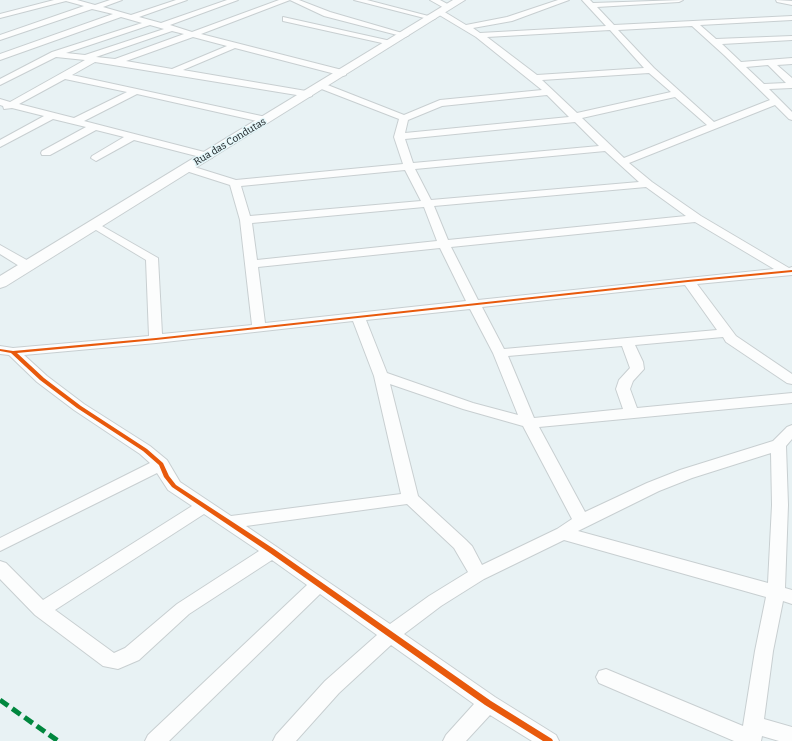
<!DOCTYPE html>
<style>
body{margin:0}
canvas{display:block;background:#e8f2f4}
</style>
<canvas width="792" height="741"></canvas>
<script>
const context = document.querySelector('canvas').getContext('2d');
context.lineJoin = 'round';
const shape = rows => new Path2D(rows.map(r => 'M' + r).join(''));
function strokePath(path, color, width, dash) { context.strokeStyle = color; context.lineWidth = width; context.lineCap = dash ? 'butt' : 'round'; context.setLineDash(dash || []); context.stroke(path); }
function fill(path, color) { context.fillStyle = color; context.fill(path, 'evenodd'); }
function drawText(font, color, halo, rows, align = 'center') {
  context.font = font + ' Bitter,serif'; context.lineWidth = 3; context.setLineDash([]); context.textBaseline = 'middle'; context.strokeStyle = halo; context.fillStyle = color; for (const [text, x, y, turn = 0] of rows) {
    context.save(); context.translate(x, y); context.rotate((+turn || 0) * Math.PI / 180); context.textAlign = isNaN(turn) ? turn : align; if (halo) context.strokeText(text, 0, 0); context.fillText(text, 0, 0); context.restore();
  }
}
const minor = shape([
 [54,0,77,0,95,5,110,0,122,0,103,7,131,15,176,0,187,0,139,17,161,23,227,0,238,0,170,25,192,32,279,0,299,0,330,12,409,35,405,37,324,16,290,0,201,34,346,71,346,75,343,76,235,48,183,70,312,92,312,96,309,97,95,62,72,75,266,117,271,120,266,123,137,94,84,121,212,154,213,156,212,158,208,159,134,140,96,161,91,158,92,156,124,137,96,130,50,155,42,155,41,153,42,151,86,127,53,119,0,147,0,140,44,116,12,108,4,109,3,106,0,105,0,99,10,102,85,60,56,57,0,85,0,79,52,52,142,23,121,17,0,60,0,54,113,14,92,9,0,40,0,35,84,6,66,1,0,18,0,14,54,0],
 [150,25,164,29,85,55,66,53,150,25],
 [172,31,184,34,115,59,96,57,172,31],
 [193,37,227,46,172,69,126,61,193,37],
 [65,79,127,92,74,118,19,104,65,79],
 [354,0,367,0,436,18,432,20,354,0],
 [430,0,440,0,453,7,446,9,430,0],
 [558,0,569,0,512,21,473,28,480,33,606,26,582,0,590,0,593,3,683,0,679,2,597,7,614,25,792,16,792,20,700,25,716,39,792,36,792,40,722,44,741,62,792,58,792,64,777,65,792,78,792,88,769,89,792,112,792,120,789,119,775,105,629,163,652,182,701,216,789,268,792,267,792,275,697,284,736,336,792,374,792,384,787,383,726,342,723,337,635,345,643,362,644,369,633,381,630,389,637,408,792,393,792,403,539,427,585,512,647,483,680,470,773,441,787,427,792,425,792,439,786,446,788,505,785,588,792,590,792,604,783,601,773,651,764,719,792,727,792,741,779,741,762,736,761,741,734,741,599,683,596,677,599,671,606,669,743,726,755,651,766,597,564,540,484,579,441,606,404,634,495,697,556,735,559,741,532,741,490,715,466,741,443,741,446,735,474,704,391,645,339,693,296,741,273,741,276,735,325,681,377,635,320,594,169,741,145,741,148,735,307,585,272,560,189,614,139,660,118,669,103,666,35,615,0,579,0,561,6,563,43,600,192,506,168,490,157,473,0,551,0,538,150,463,140,454,74,410,37,382,9,355,0,354,0,346,13,348,149,336,146,260,91,227,89,225,91,223,95,222,158,258,162,334,252,325,240,220,230,185,183,170,182,168,183,166,191,166,236,180,403,164,394,137,399,119,319,88,319,84,325,84,404,115,440,100,542,90,476,37,436,13,443,11,466,25,507,17,558,0],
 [692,26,724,55,770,100,714,122,654,68,618,30,692,26],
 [610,30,644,68,537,75,487,37,610,30],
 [768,65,786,83,764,84,746,67,768,65],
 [649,73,671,92,577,113,542,80,649,73],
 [547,95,569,117,405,133,408,120,442,106,547,95],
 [675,97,707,125,624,158,582,118,675,97],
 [575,122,599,146,413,163,405,139,575,122],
 [605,151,639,182,431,200,415,169,605,151],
 [405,170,421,201,250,216,241,186,405,170],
 [646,187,686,216,448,240,434,206,646,187],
 [424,207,437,241,257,260,252,223,424,207],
 [695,222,774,269,478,300,451,247,695,222],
 [440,248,466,301,265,323,258,267,440,248],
 [685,285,717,330,504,349,482,307,685,285],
 [470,309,493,353,518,415,473,403,387,373,366,320,470,309],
 [353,321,374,376,401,494,231,516,180,482,167,460,150,446,84,404,47,376,24,355,156,343,353,321],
 [622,346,630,368,619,380,616,389,623,409,534,418,508,356,622,346],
 [390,384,463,409,523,426,572,519,557,529,482,565,472,546,466,540,418,496,390,384],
 [771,453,772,505,768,583,578,531,659,491,692,478,771,453],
 [407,504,454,548,468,572,429,596,390,624,246,526,407,504],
 [204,514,259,551,177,604,125,648,114,653,55,610,204,514],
 [776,0,792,1,792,5,777,2,776,0],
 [283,17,391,41,395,43,391,45,283,21,283,17],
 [0,245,32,263,34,266,28,270,24,269,0,254,0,245]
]);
const tertiary = shape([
 [453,0,465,0,6,286,0,288,0,276,453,0]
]);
const quiet = shape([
 [0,700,58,741]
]);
const cycleway = shape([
 [792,270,792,272,688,282,156,340,17,353,44,378,81,406,147,449,163,463,169,476,176,485,274,549,491,701,552,739,553,741,543,741,485,705,270,553,172,487,164,477,159,465,143,451,77,408,40,380,11,353,0,351,0,349,13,351,156,338,688,280,792,270]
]);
const farStreetnames = [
 ["Rua das Condutas",230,142,-31]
];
strokePath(minor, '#c8cfd1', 2);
strokePath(tertiary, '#c8cfd1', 2);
fill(minor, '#fcfdfd');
fill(tertiary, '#fcfdfd');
strokePath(quiet, '#00873e', 5, [10, 5]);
fill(cycleway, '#e8590c');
drawText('10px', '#151b1d', '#e3f6f9', farStreetnames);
</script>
